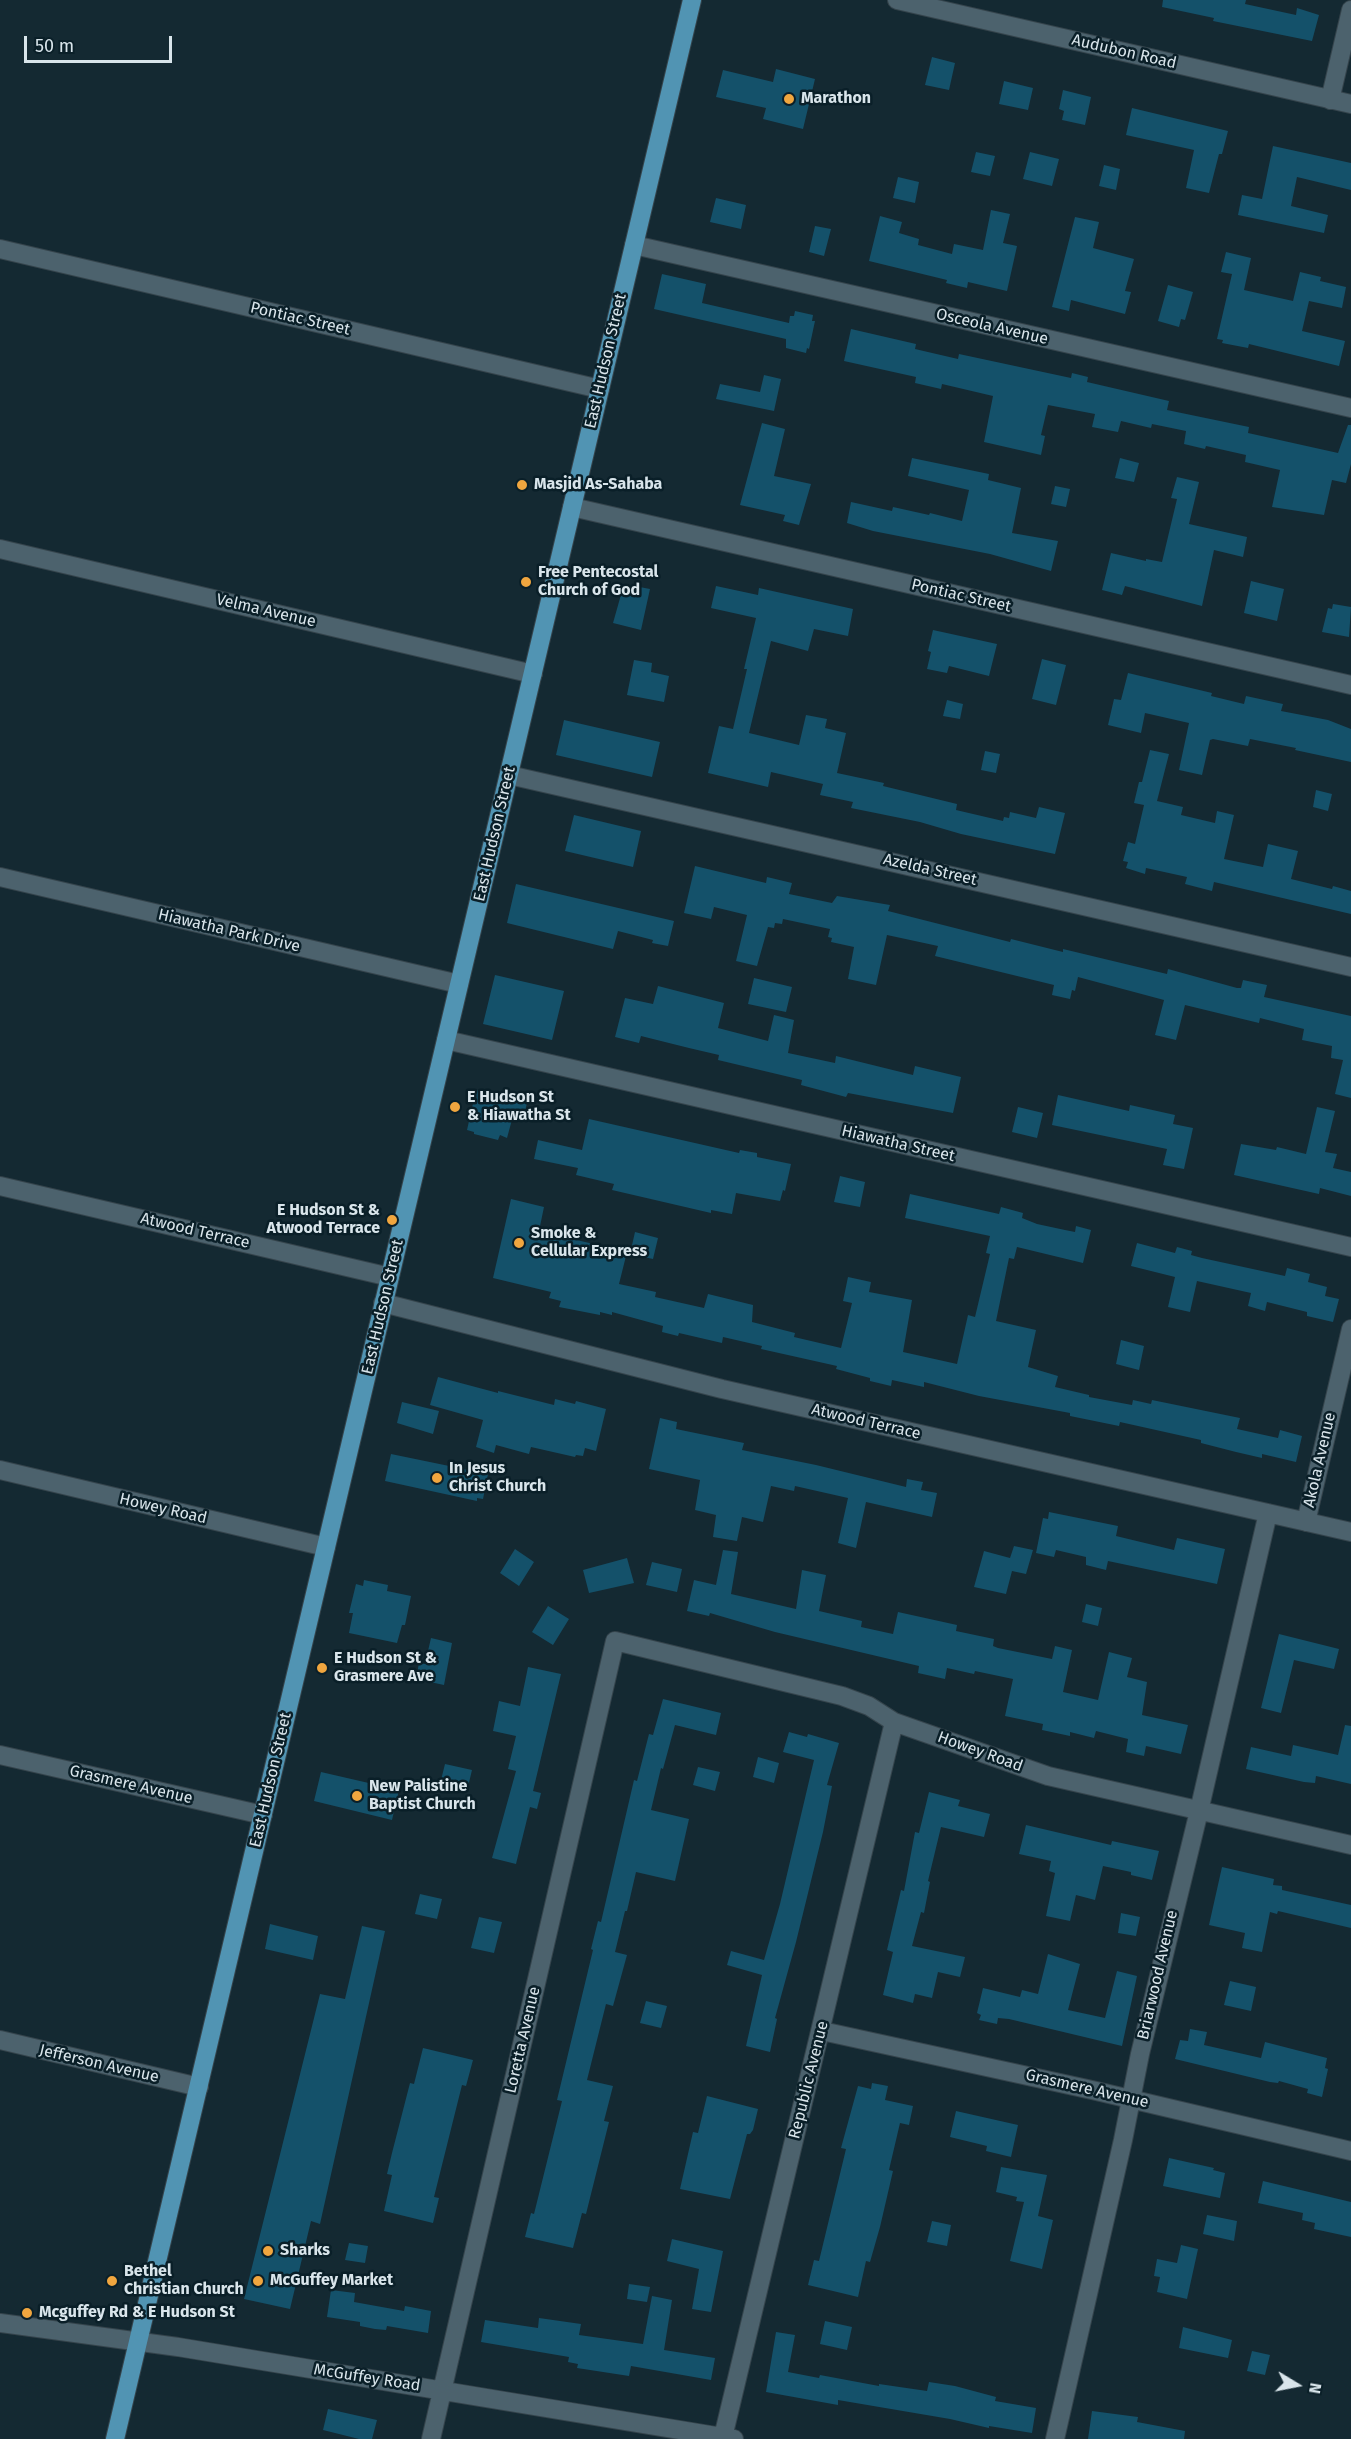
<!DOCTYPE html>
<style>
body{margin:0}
#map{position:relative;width:1351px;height:2439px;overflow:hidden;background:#142932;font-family:"Fira Sans",sans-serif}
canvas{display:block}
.north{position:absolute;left:1267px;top:2355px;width:60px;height:60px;-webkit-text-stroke:4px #0a1f28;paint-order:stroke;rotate:100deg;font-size:16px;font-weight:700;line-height:24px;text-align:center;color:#d9e5eb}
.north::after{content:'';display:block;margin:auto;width:21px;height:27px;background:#d9e5eb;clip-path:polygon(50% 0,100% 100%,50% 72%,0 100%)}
.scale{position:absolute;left:24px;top:36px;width:148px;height:27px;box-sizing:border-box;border:3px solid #d9e5eb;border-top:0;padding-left:8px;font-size:18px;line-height:21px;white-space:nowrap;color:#d9e5eb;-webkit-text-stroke:4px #0a1f28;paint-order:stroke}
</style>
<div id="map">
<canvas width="1351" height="2439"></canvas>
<div class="north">N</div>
<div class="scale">50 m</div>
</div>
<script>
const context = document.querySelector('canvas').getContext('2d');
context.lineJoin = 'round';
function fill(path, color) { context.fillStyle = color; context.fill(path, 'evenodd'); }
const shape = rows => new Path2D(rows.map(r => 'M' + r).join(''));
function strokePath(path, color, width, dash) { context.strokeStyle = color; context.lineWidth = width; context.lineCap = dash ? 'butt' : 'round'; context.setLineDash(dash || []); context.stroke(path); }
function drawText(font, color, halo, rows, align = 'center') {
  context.font = font + ' "Fira Sans",sans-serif'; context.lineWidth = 5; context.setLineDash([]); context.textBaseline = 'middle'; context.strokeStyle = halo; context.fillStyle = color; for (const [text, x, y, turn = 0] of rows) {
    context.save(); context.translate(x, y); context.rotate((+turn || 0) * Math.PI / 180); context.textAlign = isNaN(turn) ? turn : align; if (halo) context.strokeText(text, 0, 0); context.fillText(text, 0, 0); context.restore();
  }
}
const building = shape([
 [1163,0,1246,0,1245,4,1296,15,1297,8,1319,15,1312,41,1213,21,1214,18,1162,7],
 [932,57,955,63,949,90,925,85],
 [776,69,815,79,803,129,763,119,766,108,716,97,723,70,773,82],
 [1004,81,1033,88,1028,110,999,104],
 [1063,90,1091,97,1085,125,1062,120,1064,111,1059,109],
 [1132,108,1228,131,1222,154,1219,154,1209,193,1186,188,1194,150,1126,135],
 [1273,146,1351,163,1351,190,1297,177,1291,206,1328,215,1324,233,1238,215,1242,195,1262,199],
 [976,152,995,156,990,176,971,172],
 [1030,152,1059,159,1052,186,1023,179],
 [1104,165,1120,169,1116,190,1099,186],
 [898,177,919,182,915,203,893,198],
 [716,198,746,205,741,229,710,222],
 [991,210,1010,214,1003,243,1017,246,1007,291,968,282,967,288,946,283,947,280,869,261,880,216,902,222,899,233,919,239,918,245,952,254,954,244,983,250],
 [1075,217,1099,222,1093,248,1134,259,1125,291,1131,292,1125,314,1071,300,1069,311,1052,307],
 [815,226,831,229,824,256,809,252],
 [1226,252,1251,258,1244,290,1293,301,1300,272,1321,277,1320,281,1346,287,1342,308,1309,301,1302,331,1345,341,1339,366,1249,344,1248,348,1222,343,1223,340,1217,339,1232,274,1221,272],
 [662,274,706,284,702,303,789,323,790,316,794,316,795,311,813,315,812,321,815,321,809,349,807,348,806,353,786,348,786,339,654,309],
 [1168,285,1193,292,1185,320,1181,319,1179,327,1158,321],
 [851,329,916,344,915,349,958,359,959,354,1071,378,1072,373,1088,377,1087,382,1169,401,1167,410,1249,427,1248,433,1338,453,1348,425,1351,425,1351,464,1346,483,1332,480,1324,515,1272,507,1280,470,1245,462,1246,455,1206,446,1205,449,1184,444,1186,431,1152,424,1151,428,1121,421,1118,432,1092,427,1095,414,1048,405,1041,435,1045,436,1041,455,984,442,993,396,942,384,941,389,915,383,916,377,844,361],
 [764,375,781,379,774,411,716,399,720,384,760,392],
 [762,423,785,429,774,476,811,484,799,525,783,521,785,515,740,505],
 [912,458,989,474,988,480,1021,488,1012,533,1058,541,1051,571,990,554,873,531,847,523,851,502,892,511,893,507,929,515,930,513,962,521,969,490,908,476],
 [1120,458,1139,463,1134,482,1115,478],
 [1177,477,1199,482,1189,524,1247,537,1243,557,1214,550,1202,606,1125,586,1122,595,1102,590,1111,553,1146,561,1146,559,1162,562,1177,499,1171,498],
 [1055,486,1070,489,1066,507,1051,504],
 [1251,581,1284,589,1277,621,1244,613],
 [624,584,650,589,641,630,613,623],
 [716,586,758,595,759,588,853,609,848,636,814,629,808,651,771,641,749,733,799,745,806,715,827,719,825,728,846,733,837,773,884,783,883,786,957,804,956,810,1003,821,1004,817,1009,818,1010,812,1036,818,1039,807,1065,813,1055,854,961,834,920,822,851,808,853,802,820,795,823,784,771,772,768,787,708,773,719,726,733,729,747,669,744,669,756,618,711,608],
 [1333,604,1351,607,1349,637,1322,632,1328,608,1332,609],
 [933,630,997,644,989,676,949,666,947,673,927,669,931,652,928,651],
 [1042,659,1066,665,1056,705,1032,699],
 [634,660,652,663,651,672,669,676,664,702,627,695],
 [1128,673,1212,693,1211,696,1244,704,1246,696,1283,704,1281,711,1328,720,1351,729,1351,762,1295,750,1296,748,1250,739,1248,746,1213,739,1210,740,1202,775,1179,770,1189,723,1145,713,1141,733,1108,725,1114,699,1121,700],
 [947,700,963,704,960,719,943,716],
 [564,720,660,742,652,777,556,755],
 [1150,750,1169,754,1157,801,1183,807,1181,815,1215,823,1217,811,1234,815,1224,859,1263,867,1268,844,1298,851,1291,879,1332,889,1333,886,1351,891,1351,914,1214,882,1212,891,1185,884,1187,877,1146,868,1145,874,1126,868,1128,862,1123,861,1128,842,1135,844,1144,805,1134,803,1139,782,1142,782],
 [985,751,1000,754,996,773,981,770],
 [1316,790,1332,794,1328,811,1313,807],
 [574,815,641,831,633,867,565,851],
 [695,866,766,883,767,877,792,883,789,894,832,903,837,896,890,905,888,911,1010,942,1011,939,1063,952,1063,949,1167,974,1168,969,1237,988,1241,988,1243,980,1267,985,1264,997,1351,1016,1351,1098,1335,1094,1343,1060,1331,1058,1332,1046,1302,1040,1304,1029,1260,1018,1259,1023,1185,1005,1176,1040,1155,1035,1164,1000,1078,977,1075,991,1072,990,1070,999,1052,995,1054,985,935,956,938,946,887,935,876,985,848,979,854,947,831,942,832,938,828,937,830,929,783,919,782,924,775,923,774,928,768,927,757,966,736,961,747,915,714,907,711,919,684,913],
 [516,884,674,921,668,946,652,943,653,940,618,931,613,949,507,923],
 [495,975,564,991,552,1040,483,1024],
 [754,978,792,987,786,1012,748,1004],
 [658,986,724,1003,718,1028,768,1041,774,1015,794,1020,788,1053,835,1063,836,1056,913,1075,915,1066,961,1077,953,1113,848,1093,846,1097,801,1085,802,1080,718,1060,719,1055,689,1048,641,1036,639,1043,615,1037,625,998,653,1004],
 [476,1090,527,1103,523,1119,513,1116,507,1138,500,1135,498,1140,474,1134,474,1132,467,1130],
 [1058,1095,1129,1111,1130,1105,1175,1115,1173,1124,1193,1128,1184,1169,1163,1165,1167,1149,1052,1125],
 [1018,1107,1043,1113,1037,1138,1012,1132],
 [1317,1107,1335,1111,1325,1152,1337,1154,1333,1168,1351,1172,1351,1196,1320,1188,1319,1194,1234,1175,1241,1144,1276,1150,1277,1147,1306,1154],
 [589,1119,739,1153,740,1150,757,1153,757,1157,791,1164,785,1191,783,1190,780,1201,736,1193,732,1214,711,1210,711,1213,612,1190,614,1184,576,1175,578,1168,534,1159,538,1140,582,1150],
 [840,1176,865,1182,860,1207,834,1202],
 [910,1194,999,1214,1001,1207,1023,1213,1022,1218,1037,1224,1065,1230,1075,1232,1076,1226,1091,1230,1083,1263,1017,1247,1014,1259,1009,1258,996,1321,1036,1330,1028,1367,1058,1376,1055,1387,1089,1395,1089,1397,1132,1405,1133,1400,1151,1404,1152,1400,1240,1418,1237,1429,1278,1438,1280,1430,1302,1436,1296,1462,1262,1454,1262,1458,1236,1452,1201,1443,1201,1440,1120,1422,1119,1426,1070,1416,1070,1413,979,1396,924,1382,924,1387,892,1380,891,1386,870,1381,870,1378,836,1369,837,1366,761,1349,762,1346,723,1337,722,1343,679,1333,678,1336,662,1332,663,1326,612,1312,612,1315,600,1312,600,1315,559,1307,561,1301,549,1298,551,1292,493,1278,511,1199,544,1207,539,1231,627,1252,619,1284,656,1292,655,1297,704,1308,708,1294,753,1305,752,1322,795,1333,794,1337,841,1348,852,1303,843,1301,848,1277,871,1282,869,1292,912,1300,903,1352,957,1364,968,1315,975,1317,990,1254,986,1253,990,1236,905,1218],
 [635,1232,658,1238,653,1259,630,1254],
 [1137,1243,1175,1253,1177,1247,1192,1251,1191,1255,1202,1258,1285,1276,1287,1268,1310,1274,1308,1282,1327,1287,1325,1296,1339,1299,1333,1322,1307,1316,1307,1312,1267,1302,1265,1311,1248,1306,1251,1293,1197,1281,1190,1312,1168,1307,1175,1277,1131,1266],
 [1121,1340,1144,1346,1139,1370,1116,1364],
 [438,1377,498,1393,498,1391,554,1405,555,1399,575,1404,576,1401,606,1409,596,1451,585,1448,583,1456,576,1455,575,1457,531,1447,529,1454,496,1445,494,1453,476,1447,483,1420,430,1405],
 [402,1402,439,1411,433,1434,397,1423],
 [660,1418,677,1422,676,1429,744,1443,742,1450,816,1465,906,1487,907,1479,923,1482,921,1490,937,1493,932,1517,866,1502,856,1548,838,1543,848,1498,795,1486,794,1491,771,1486,763,1522,742,1517,737,1541,713,1537,716,1515,695,1510,700,1480,649,1469],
 [391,1454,488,1474,483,1499,477,1498,477,1501,385,1481],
 [1049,1512,1118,1526,1116,1536,1174,1550,1177,1538,1225,1549,1217,1584,1108,1561,1106,1570,1086,1565,1086,1557,1056,1550,1054,1557,1036,1553,1043,1518,1048,1519],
 [1014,1546,1033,1550,1026,1574,1012,1571,1006,1594,974,1587,984,1551,1010,1558],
 [515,1549,534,1562,519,1586,500,1573],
 [723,1550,738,1552,731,1594,796,1609,802,1570,826,1575,819,1611,862,1621,861,1627,893,1634,898,1612,957,1625,956,1631,994,1639,993,1646,998,1648,1052,1659,1055,1646,1072,1650,1063,1692,1098,1700,1109,1652,1132,1658,1127,1677,1147,1682,1142,1715,1188,1725,1181,1754,1146,1746,1144,1756,1126,1752,1128,1739,1096,1731,1094,1738,1070,1732,1070,1736,1042,1730,1043,1724,1005,1716,1013,1679,975,1671,974,1674,947,1668,945,1679,918,1673,919,1666,775,1632,710,1613,709,1616,687,1611,694,1580,716,1585],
 [627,1558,634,1583,589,1593,583,1570],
 [652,1562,682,1569,677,1592,646,1585],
 [364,1580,388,1585,387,1591,411,1596,405,1625,402,1625,397,1643,349,1633,353,1613,349,1613,356,1584,363,1586],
 [1086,1604,1102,1608,1098,1626,1082,1622],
 [548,1606,569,1619,553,1645,532,1632],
 [1279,1634,1339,1649,1334,1669,1294,1660,1281,1713,1261,1708],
 [431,1638,452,1643,444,1685,416,1679,419,1663,425,1664],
 [528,1667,561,1674,533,1791,541,1793,537,1809,530,1807,516,1864,492,1858,516,1771,508,1769,516,1736,493,1731,499,1701,520,1706],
 [663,1699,721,1713,716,1735,675,1725,663,1769,661,1768,651,1810,689,1819,675,1881,636,1872,627,1911,625,1911,615,1952,627,1955,613,2006,606,2004,587,2080,613,2086,604,2121,609,2122,586,2214,582,2213,573,2248,525,2237,531,2213,534,2214,562,2101,557,2100,593,1950,591,1949,598,1921,601,1922,634,1780,637,1781,649,1734,653,1735],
 [1345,1725,1351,1726,1351,1784,1316,1776,1315,1783,1304,1782,1246,1769,1251,1747,1291,1756,1293,1745,1338,1755],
 [789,1732,807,1737,808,1734,839,1743,827,1785,832,1786,823,1832,796,1942,775,2018,777,2019,770,2052,746,2046,762,1975,727,1965,731,1951,764,1960,780,1904,814,1760,783,1752],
 [758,1757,779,1763,774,1783,753,1777],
 [445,1764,472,1770,467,1791,440,1784],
 [698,1767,720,1772,715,1791,693,1785],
 [321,1772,399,1790,392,1820,314,1801],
 [929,1792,960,1800,958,1806,990,1814,984,1837,941,1827,928,1881,930,1882,924,1913,921,1912,912,1946,965,1957,960,1977,938,1972,932,1998,915,1994,913,2003,883,1995,893,1952,887,1950,901,1890,904,1891,915,1832,919,1833],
 [1026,1825,1111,1845,1112,1841,1159,1851,1152,1880,1131,1875,1131,1872,1103,1866,1095,1900,1076,1895,1070,1921,1046,1916,1055,1873,1049,1871,1051,1861,1019,1854],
 [1222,1867,1274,1879,1273,1885,1282,1886,1282,1890,1351,1905,1351,1928,1278,1911,1277,1914,1270,1912,1262,1952,1242,1948,1245,1933,1209,1925],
 [420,1894,442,1899,437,1919,415,1914],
 [1121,1913,1140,1917,1136,1936,1118,1933],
 [479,1917,502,1922,494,1953,471,1948],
 [270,1924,318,1936,313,1960,265,1949],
 [362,1926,385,1931,320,2224,311,2221,290,2309,244,2299,320,1994,345,1999],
 [1048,1954,1080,1964,1068,2010,1105,2018,1117,1971,1137,1976,1122,2046,1009,2019,998,2018,997,2024,979,2020,981,2015,977,2013,983,1988,1020,1997,1022,1990,1038,1994],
 [1230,1981,1256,1987,1251,2011,1224,2005],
 [646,2001,667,2006,661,2028,640,2023],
 [1190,2029,1207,2032,1204,2045,1261,2058,1265,2042,1327,2058,1325,2068,1328,2069,1322,2097,1307,2093,1308,2089,1279,2081,1278,2083,1270,2082,1175,2059,1180,2040,1188,2041],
 [423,2048,473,2060,466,2086,462,2085,434,2197,439,2198,433,2223,384,2211,392,2175,387,2174,392,2153,410,2083,414,2084],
 [872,2083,888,2086,885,2100,913,2106,909,2125,900,2123,889,2170,893,2171,880,2227,870,2262,866,2261,858,2297,808,2285,814,2260,819,2261,846,2149,841,2148,858,2086,871,2089],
 [707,2096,758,2109,753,2130,750,2134,747,2134,730,2199,680,2189,693,2132,698,2133],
 [956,2111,1018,2125,1011,2157,986,2151,987,2146,950,2137],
 [1169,2158,1214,2168,1213,2170,1225,2173,1220,2198,1163,2186],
 [1001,2167,1047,2175,1038,2216,1053,2220,1042,2269,1010,2261,1024,2202,1016,2201,1017,2197,996,2192],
 [1263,2181,1351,2202,1351,2237,1314,2229,1315,2223,1302,2220,1303,2213,1258,2203],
 [1207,2215,1237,2221,1234,2241,1203,2234],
 [932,2221,951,2225,947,2246,927,2242],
 [672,2239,723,2251,711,2312,692,2309,699,2269,667,2261],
 [349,2243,368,2246,365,2263,345,2260],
 [1181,2245,1198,2249,1187,2299,1157,2292,1160,2277,1154,2276,1157,2259,1177,2263],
 [629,2284,650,2287,647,2302,627,2299],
 [331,2290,355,2293,354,2302,404,2311,405,2306,431,2311,428,2333,387,2326,386,2330,375,2329,360,2326,360,2322,327,2317],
 [652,2296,672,2300,664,2350,715,2358,711,2380,631,2366,629,2376,577,2368,578,2364,568,2362,569,2357,481,2342,485,2320,538,2328,539,2318,581,2324,579,2335,643,2344],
 [825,2321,852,2327,847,2350,820,2344],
 [1183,2327,1232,2340,1228,2358,1179,2348],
 [776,2332,795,2335,788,2372,819,2378,820,2375,879,2386,879,2384,927,2391,929,2382,955,2386,996,2397,995,2401,1036,2408,1032,2433,989,2426,989,2428,950,2419,838,2400,838,2405,766,2392],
 [1252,2351,1270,2355,1265,2375,1247,2371],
 [328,2409,377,2420,372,2439,359,2439,323,2430],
 [1092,2411,1138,2417,1137,2422,1185,2431,1184,2439,1088,2439]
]);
const minor = shape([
 [897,0,1351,104],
 [1330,100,1351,10],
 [634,245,1351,408],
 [0,249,600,389],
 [572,507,1351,685],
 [0,549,533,674],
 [509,775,1351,967],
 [0,877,459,984],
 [446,1040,1351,1247],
 [0,1186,390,1277],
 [383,1303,722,1389,1351,1532],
 [0,1470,326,1547],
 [1306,1522,1351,1329],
 [0,1755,263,1815],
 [822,2031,1092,2090,1351,2151],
 [0,2040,199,2087],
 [0,2323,178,2347,734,2439],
 [723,2437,894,1722],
 [431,2439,615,1641,842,1696,869,1706,894,1722,1048,1776,1351,1845],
 [1055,2439,1123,2140,1140,2054,1199,1811,1268,1513]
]);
const major = shape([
 [115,2439,692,0]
]);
const markers = [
 [789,99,6,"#f0a63f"],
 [522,485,6,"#f0a63f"],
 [526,582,6,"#f0a63f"],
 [455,1107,6,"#f0a63f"],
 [392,1220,6,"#f0a63f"],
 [519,1243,6,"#f0a63f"],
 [437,1478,6,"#f0a63f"],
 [322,1668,6,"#f0a63f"],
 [357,1796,6,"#f0a63f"],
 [268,2251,6,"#f0a63f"],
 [112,2281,6,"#f0a63f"],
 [258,2281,6,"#f0a63f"],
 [27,2313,6,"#f0a63f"]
];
const streetNames = [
 ["Audubon Road",1124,52,13],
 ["Pontiac Street",300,319,13],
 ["Osceola Avenue",992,327,13],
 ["East Hudson Street",606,361,-77],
 ["Pontiac Street",961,596,13],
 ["Velma Avenue",266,611,13],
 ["East Hudson Street",495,834,-77],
 ["Azelda Street",930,870,13],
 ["Hiawatha Park Drive",229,931,13],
 ["Hiawatha Street",898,1144,13],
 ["Atwood Terrace",195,1231,13],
 ["East Hudson Street",383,1307,-77],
 ["Atwood Terrace",866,1422,13],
 ["Akola Avenue",1320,1460,-77],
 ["Howey Road",163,1509,13],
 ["Howey Road",980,1752,20],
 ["East Hudson Street",271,1780,-77],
 ["Grasmere Avenue",131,1785,13],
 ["Briarwood Avenue",1158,1975,-77],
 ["Loretta Avenue",523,2040,-77],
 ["Jefferson Avenue",99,2064,13],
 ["Republic Avenue",809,2080,-76],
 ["Grasmere Avenue",1087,2089,13],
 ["McGuffey Road",367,2378,9]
];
const poiNames = [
 ["Marathon",801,99],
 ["Masjid As-Sahaba",534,485],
 ["Free Pentecostal",538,573],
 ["Church of God",538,591],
 ["E Hudson St",467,1098],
 ["& Hiawatha St",467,1116],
 ["E Hudson St &",380,1211,"right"],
 ["Atwood Terrace",380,1229,"right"],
 ["Smoke &",531,1234],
 ["Cellular Express",531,1252],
 ["In Jesus",449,1469],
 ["Christ Church",449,1487],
 ["E Hudson St &",334,1659],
 ["Grasmere Ave",334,1677],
 ["New Palistine",369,1787],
 ["Baptist Church",369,1805],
 ["Sharks",280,2251],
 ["Bethel",124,2272],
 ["Christian Church",124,2290],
 ["McGuffey Market",270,2281],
 ["Mcguffey Rd & E Hudson St",39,2313]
];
fill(building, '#14516a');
strokePath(minor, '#35444c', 20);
strokePath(major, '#35444c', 20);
strokePath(minor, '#4c626d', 18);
strokePath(major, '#5194b3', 18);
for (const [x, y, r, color] of markers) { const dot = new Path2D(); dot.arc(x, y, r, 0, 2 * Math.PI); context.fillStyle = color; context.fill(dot); strokePath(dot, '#0a1f28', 2); }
drawText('16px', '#d9e5eb', '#0a1f28', streetNames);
drawText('bold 16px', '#d9e5eb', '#0a1f28', poiNames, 'left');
</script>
